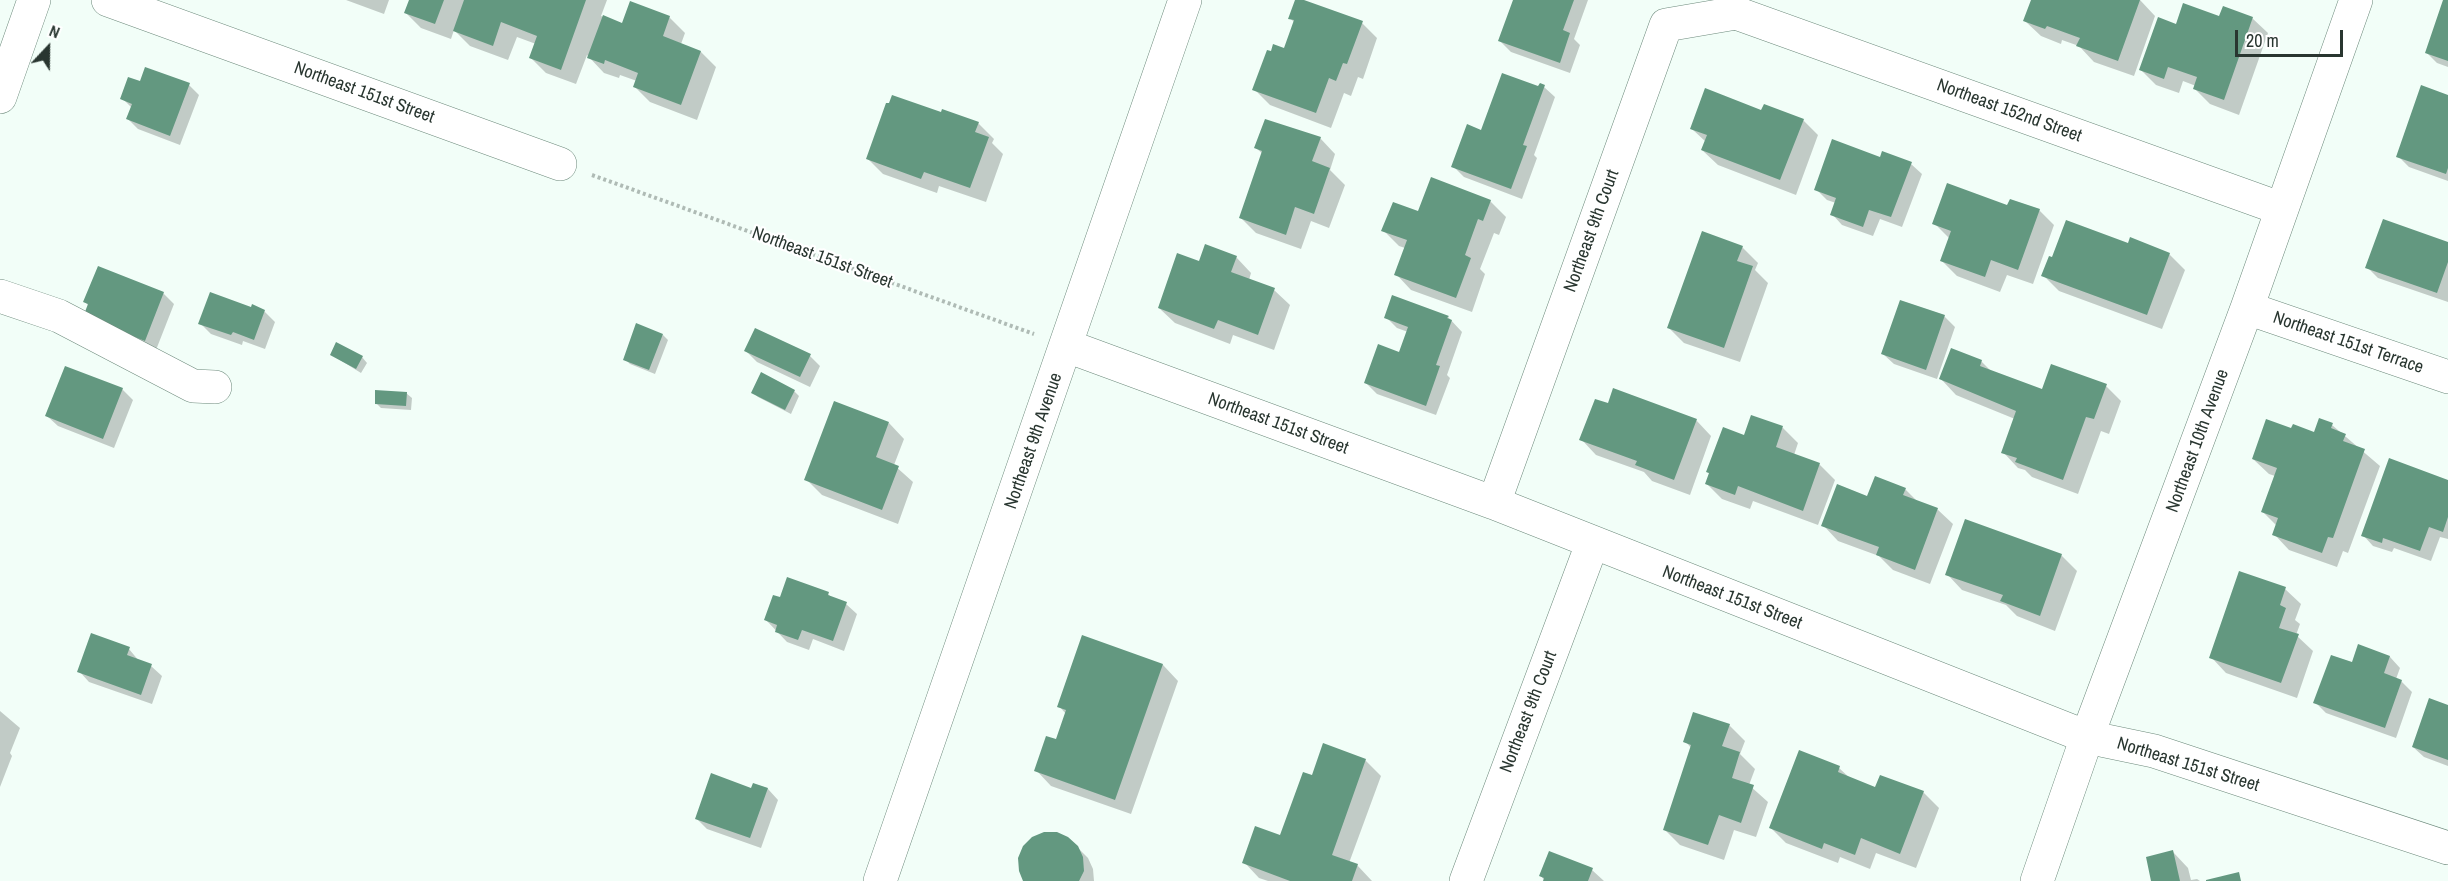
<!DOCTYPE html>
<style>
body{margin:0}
#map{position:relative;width:2448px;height:881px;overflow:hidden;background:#f2fef8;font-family:"Archivo Narrow",sans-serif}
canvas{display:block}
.north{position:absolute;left:18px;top:18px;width:60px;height:60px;-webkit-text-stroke:4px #fff;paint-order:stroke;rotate:22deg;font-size:16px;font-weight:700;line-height:24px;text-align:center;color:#293630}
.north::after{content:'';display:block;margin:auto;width:21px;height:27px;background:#293630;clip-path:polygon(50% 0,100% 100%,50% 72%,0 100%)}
.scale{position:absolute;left:2235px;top:30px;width:108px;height:27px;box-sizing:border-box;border:3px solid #293630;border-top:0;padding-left:8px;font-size:18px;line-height:21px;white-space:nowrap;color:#293630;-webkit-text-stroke:4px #fff;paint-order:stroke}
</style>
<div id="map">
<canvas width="2448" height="881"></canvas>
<div class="north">N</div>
<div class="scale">20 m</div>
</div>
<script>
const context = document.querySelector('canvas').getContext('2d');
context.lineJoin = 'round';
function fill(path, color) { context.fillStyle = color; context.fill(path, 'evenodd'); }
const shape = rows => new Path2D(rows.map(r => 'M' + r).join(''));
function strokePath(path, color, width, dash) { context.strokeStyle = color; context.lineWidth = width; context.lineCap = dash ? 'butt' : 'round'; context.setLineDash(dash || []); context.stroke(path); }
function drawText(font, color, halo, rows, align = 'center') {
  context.font = font + ' "Archivo Narrow",sans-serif'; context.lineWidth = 4.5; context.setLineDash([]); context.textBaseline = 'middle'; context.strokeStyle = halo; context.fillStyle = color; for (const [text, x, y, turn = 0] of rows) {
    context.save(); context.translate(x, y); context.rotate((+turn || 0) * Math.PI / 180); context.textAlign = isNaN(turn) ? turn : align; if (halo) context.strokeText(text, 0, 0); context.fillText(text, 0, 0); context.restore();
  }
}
const shadow = shape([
 [346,0,389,0,384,14],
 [411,0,607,0,601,16,623,25,669,17,685,33,681,44,701,52,716,67,697,120,650,102,635,87,637,81,620,75,619,78,604,73,587,55,576,84,546,73,531,58,536,44,517,37,508,60,470,46,454,30,451,39,421,28,406,13],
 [1296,0,1362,23,1377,38,1363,79,1358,77,1351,96,1344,93,1331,128,1270,105,1254,89,1285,50,1295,23,1290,18],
 [1515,0,1588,0,1574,39,1580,45,1570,73,1511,52,1500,41],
 [2033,0,2140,0,2155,16,2134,76,2094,62,2079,46,2062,40,2061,44,2041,36,2025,21],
 [2445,0,2448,0,2448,67,2437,63,2426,52],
 [2220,18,2252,18,2268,33,2239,115,2210,104,2195,89,2196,86,2183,81,2179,93,2156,85,2140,69,2177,26],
 [141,83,189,85,199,95,180,145,138,129,128,119,132,108,122,98],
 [1544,87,1555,97,1534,155,1537,158,1522,199,1464,177,1453,166,1482,131,1539,88],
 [2448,96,2448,181,2409,167,2398,156],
 [1762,112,1803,120,1818,135,1796,195,1718,165,1702,150,1706,142,1692,129],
 [941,114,978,123,994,139,992,143,1003,154,986,202,939,186,937,193,883,174,867,158],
 [1320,138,1335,154,1330,170,1345,185,1329,228,1311,221,1301,249,1256,233,1240,217,1263,154,1256,148],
 [1881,158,1911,164,1922,174,1902,227,1880,219,1873,236,1842,225,1832,214,1836,203,1827,200,1816,189],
 [1490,201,1506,217,1499,235,1494,233,1480,269,1485,274,1472,312,1411,290,1396,274,1405,248,1399,246,1383,230,1419,212],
 [2008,207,2039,210,2054,225,2033,284,2007,275,2000,292,1957,276,1942,261,1950,239,1934,223],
 [2448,243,2448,302,2378,278,2367,267],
 [2129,245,2169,254,2185,270,2162,329,2059,291,2043,275],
 [1742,247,1758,263,1755,270,1768,283,1740,362,1684,343,1669,328],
 [1236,257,1251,273,1249,280,1274,290,1290,305,1274,350,1233,335,1230,344,1175,323,1159,308,1200,263],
 [163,293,174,304,156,350,85,316,89,306,85,302],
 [252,309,264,311,275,322,265,349,243,341,242,345,211,334,200,323],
 [1944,316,1955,327,1937,379,1894,364,1883,354],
 [1386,317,1448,317,1462,332,1447,375,1450,378,1436,415,1377,394,1366,383,1400,354,1408,332,1397,328],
 [663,335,668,340,655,374,630,364,625,359],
 [746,351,810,356,820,366,810,387,757,362],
 [332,355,362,357,367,363,361,373],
 [1981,361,1992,372,2043,391,2106,386,2121,401,2109,434,2101,431,2078,494,2032,477,2025,470,2018,468,2003,452,2015,419,1956,395,1941,379],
 [122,389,133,400,114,448,58,426,47,416],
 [794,391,799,396,791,414,758,397,753,392],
 [406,393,412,398,411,410,381,408,376,403],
 [1609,405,1696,420,1711,436,1690,495,1652,481,1644,472,1596,455,1581,439],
 [1752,416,1783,428,1798,443,1794,455,1819,464,1835,480,1818,525,1753,501,1750,509,1722,499,1707,484,1710,474,1707,472,1745,437],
 [889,423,904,439,894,465,913,482,898,524,822,495,806,479],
 [2332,425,2380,466,2348,553,2343,551,2337,567,2289,550,2274,534,2277,526,2263,512,2275,476,2269,474,2253,459,2292,430,2315,434],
 [2448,481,2448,539,2440,537,2431,561,2394,548,2392,552,2373,546,2363,535],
 [1905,489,1917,501,1937,509,1953,524,1930,584,1893,570,1879,556,1838,541,1823,525,1868,498],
 [2061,555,2077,571,2055,631,2017,616,2006,605,1962,590,1947,574],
 [2285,589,2301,604,2295,620,2300,624,2296,635,2313,651,2297,698,2226,673,2211,657],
 [828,594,833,599,846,604,857,614,844,651,813,639,809,650,787,642,766,620,781,599],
 [1083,637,1163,665,1178,681,1131,814,1051,786,1036,770,1057,741,1066,714,1059,706],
 [2359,646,2390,657,2400,668,2396,679,2401,681,2412,692,2396,738,2326,713,2315,702,2353,664],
 [129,649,139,661,151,666,162,676,152,704,89,682,79,671],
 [2448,706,2448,766,2424,757,2413,747],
 [0,711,20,728,10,753,12,756,0,787],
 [1729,725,1745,741,1740,754,1755,769,1749,785,1768,802,1756,837,1734,830,1724,860,1680,845,1664,829,1692,749,1685,741],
 [1365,760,1381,776,1349,863,1357,865,1372,881,1268,881,1259,878,1244,862,1281,836,1312,777],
 [1839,768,1851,779,1876,789,1923,792,1939,808,1916,868,1876,853,1870,869,1840,857,1838,863,1786,843,1771,828],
 [754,784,768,789,778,800,761,848,707,829,696,818,752,790],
 [1068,838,1088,858,1093,869,1094,881,1025,881],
 [2173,852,2188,868,2191,880,2197,879,2200,881,2153,881],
 [1592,870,1604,881,1545,881,1541,876]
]);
const building = shape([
 [409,0,444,0,435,24,404,13],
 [464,0,586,0,561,70,529,58,537,36,501,22,493,46,453,31],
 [1295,0,1304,0,1363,21,1347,64,1343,63,1336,81,1329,78,1316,113,1252,90,1267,50,1271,51,1273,44,1284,48,1294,20,1288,19],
 [1513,0,1574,0,1563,30,1570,33,1560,63,1498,41],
 [2031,0,2140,0,2118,61,2076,46,2080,38,2047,26,2045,29,2023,21],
 [2443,0,2448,0,2448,61,2425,53],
 [630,1,670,16,663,36,701,51,681,105,633,87,638,73,605,60,604,64,587,58,603,15,622,23],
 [2183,3,2219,16,2223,6,2253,17,2224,100,2193,89,2197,77,2168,67,2164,79,2139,70,2158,17,2176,24],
 [145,67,190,83,170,136,126,119,132,104,120,99,128,77,140,81],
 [1502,73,1538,86,1540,83,1545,85,1523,145,1527,146,1511,189,1451,167,1467,124,1481,130],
 [2421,85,2448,95,2448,168,2446,174,2396,157],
 [1705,88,1761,110,1764,104,1804,119,1780,180,1701,150,1707,135,1690,129],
 [892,95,941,112,942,109,979,122,975,132,989,137,970,188,924,172,921,179,866,159,886,103,889,103],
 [1265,119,1321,137,1312,161,1330,168,1314,214,1295,207,1286,235,1239,218,1262,151,1254,148],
 [1832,139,1880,157,1882,151,1912,162,1891,217,1869,210,1863,227,1830,215,1836,198,1814,190],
 [1431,177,1491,200,1483,221,1478,219,1465,255,1471,258,1456,298,1394,275,1407,240,1381,231,1393,202,1418,211],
 [1947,183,2007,205,2010,199,2040,209,2018,270,1991,260,1985,277,1940,261,1951,231,1932,224],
 [2383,219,2448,242,2448,262,2437,293,2365,268],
 [2066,220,2128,243,2130,237,2170,253,2147,315,2041,276,2049,256,2052,257],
 [1702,231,1743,246,1737,261,1753,266,1724,348,1667,328],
 [1205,244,1237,256,1231,272,1275,288,1258,335,1218,320,1214,329,1158,308,1177,253,1199,261],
 [98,266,164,292,145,341,83,317,88,304,83,302],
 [210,292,251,307,252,304,265,310,254,340,233,332,231,335,198,324],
 [1392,295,1449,316,1447,318,1452,320,1436,365,1440,366,1426,406,1364,383,1378,344,1399,352,1408,327,1384,318],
 [1900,300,1945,315,1926,370,1881,354],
 [636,323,663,334,649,370,623,360],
 [755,328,811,354,800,377,744,351],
 [336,342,363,356,356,369,330,355],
 [1951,348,1982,360,1980,366,2042,389,2051,364,2107,384,2094,419,2086,417,2063,480,2015,462,2017,458,2001,453,2016,411,1939,379],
 [65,366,123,388,103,439,45,416],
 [761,372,795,390,785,410,751,393],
 [1613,388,1697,419,1674,480,1635,465,1637,461,1579,440,1595,399,1608,403],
 [375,390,407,392,406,406,375,404],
 [834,401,889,422,876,457,899,466,882,510,804,480],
 [1751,415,1783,426,1776,447,1820,463,1803,511,1738,486,1735,495,1705,484,1709,473,1706,472,1723,427,1744,435],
 [2319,418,2333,423,2331,428,2346,434,2343,441,2365,449,2333,538,2328,537,2322,553,2272,535,2278,518,2261,512,2277,468,2252,459,2266,419,2291,428,2293,424,2314,432],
 [2389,458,2448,480,2448,517,2443,532,2429,527,2420,551,2383,538,2382,543,2361,536],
 [1875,476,1906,488,1903,495,1938,508,1915,570,1876,555,1879,547,1821,526,1837,484,1867,496],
 [1965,519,2062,554,2040,616,2000,601,2003,595,1945,575],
 [2239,571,2286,587,2280,605,2286,608,2279,628,2299,634,2281,683,2209,658],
 [787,577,829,592,828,595,847,602,833,641,802,630,798,640,775,632,777,625,764,620,773,595,780,597],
 [91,633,130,647,127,655,152,664,141,695,77,672],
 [1082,635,1163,664,1115,800,1034,771,1046,736,1056,739,1066,710,1057,707],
 [2358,644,2390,656,2384,673,2402,680,2385,728,2313,703,2331,655,2352,662],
 [2429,698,2448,705,2448,760,2412,747],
 [1693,712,1730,724,1722,746,1740,752,1732,778,1754,785,1741,823,1719,815,1708,845,1663,830,1691,745,1683,742],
 [1323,743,1366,759,1332,855,1358,864,1352,881,1290,881,1242,863,1255,826,1280,835,1303,772,1312,775],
 [1799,750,1840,766,1838,772,1875,787,1880,775,1924,791,1900,854,1861,838,1855,855,1824,843,1822,849,1769,828],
 [711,773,751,788,753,783,768,788,750,838,695,819],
 [1044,832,1057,832,1068,837,1078,846,1083,857,1084,871,1079,881,1023,881,1019,871,1018,858,1023,846,1032,837],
 [2173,850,2180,881,2151,881,2146,857],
 [1549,851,1593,868,1588,881,1543,881,1544,878,1539,876],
 [2239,872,2241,881,2206,881,2206,880]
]);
const path = shape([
 [592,175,1034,334]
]);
const minor = shape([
 [108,0,560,164],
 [0,97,34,0],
 [0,296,59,316,193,386,215,387],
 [2247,308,2448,377],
 [1067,346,1494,503,2087,737,2154,751,2448,848],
 [1494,503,1666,25,1736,13,2282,209],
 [880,881,1185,0],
 [1466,881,1592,544],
 [2037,881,2087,737,2247,308,2356,0]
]);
const streetNames = [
 ["Northeast 151st Street",364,93,20],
 ["Northeast 152nd Street",2009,111,20],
 ["Northeast 9th Court",1592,231,-70],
 ["Northeast 151st Street",822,258,20],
 ["Northeast 151st Terrace",2348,343,19],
 ["Northeast 151st Street",1278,424,20],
 ["Northeast 9th Avenue",1034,441,-71],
 ["Northeast 10th Avenue",2198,441,-70],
 ["Northeast 151st Street",1732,598,21],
 ["Northeast 9th Court",1529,712,-69],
 ["Northeast 151st Street",2188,765,17]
];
fill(shadow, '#0003');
fill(building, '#639880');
strokePath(minor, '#6d8a7c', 34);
strokePath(path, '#afbbb5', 4, [3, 3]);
strokePath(minor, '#fff', 33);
drawText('18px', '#293630', '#fff', streetNames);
</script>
